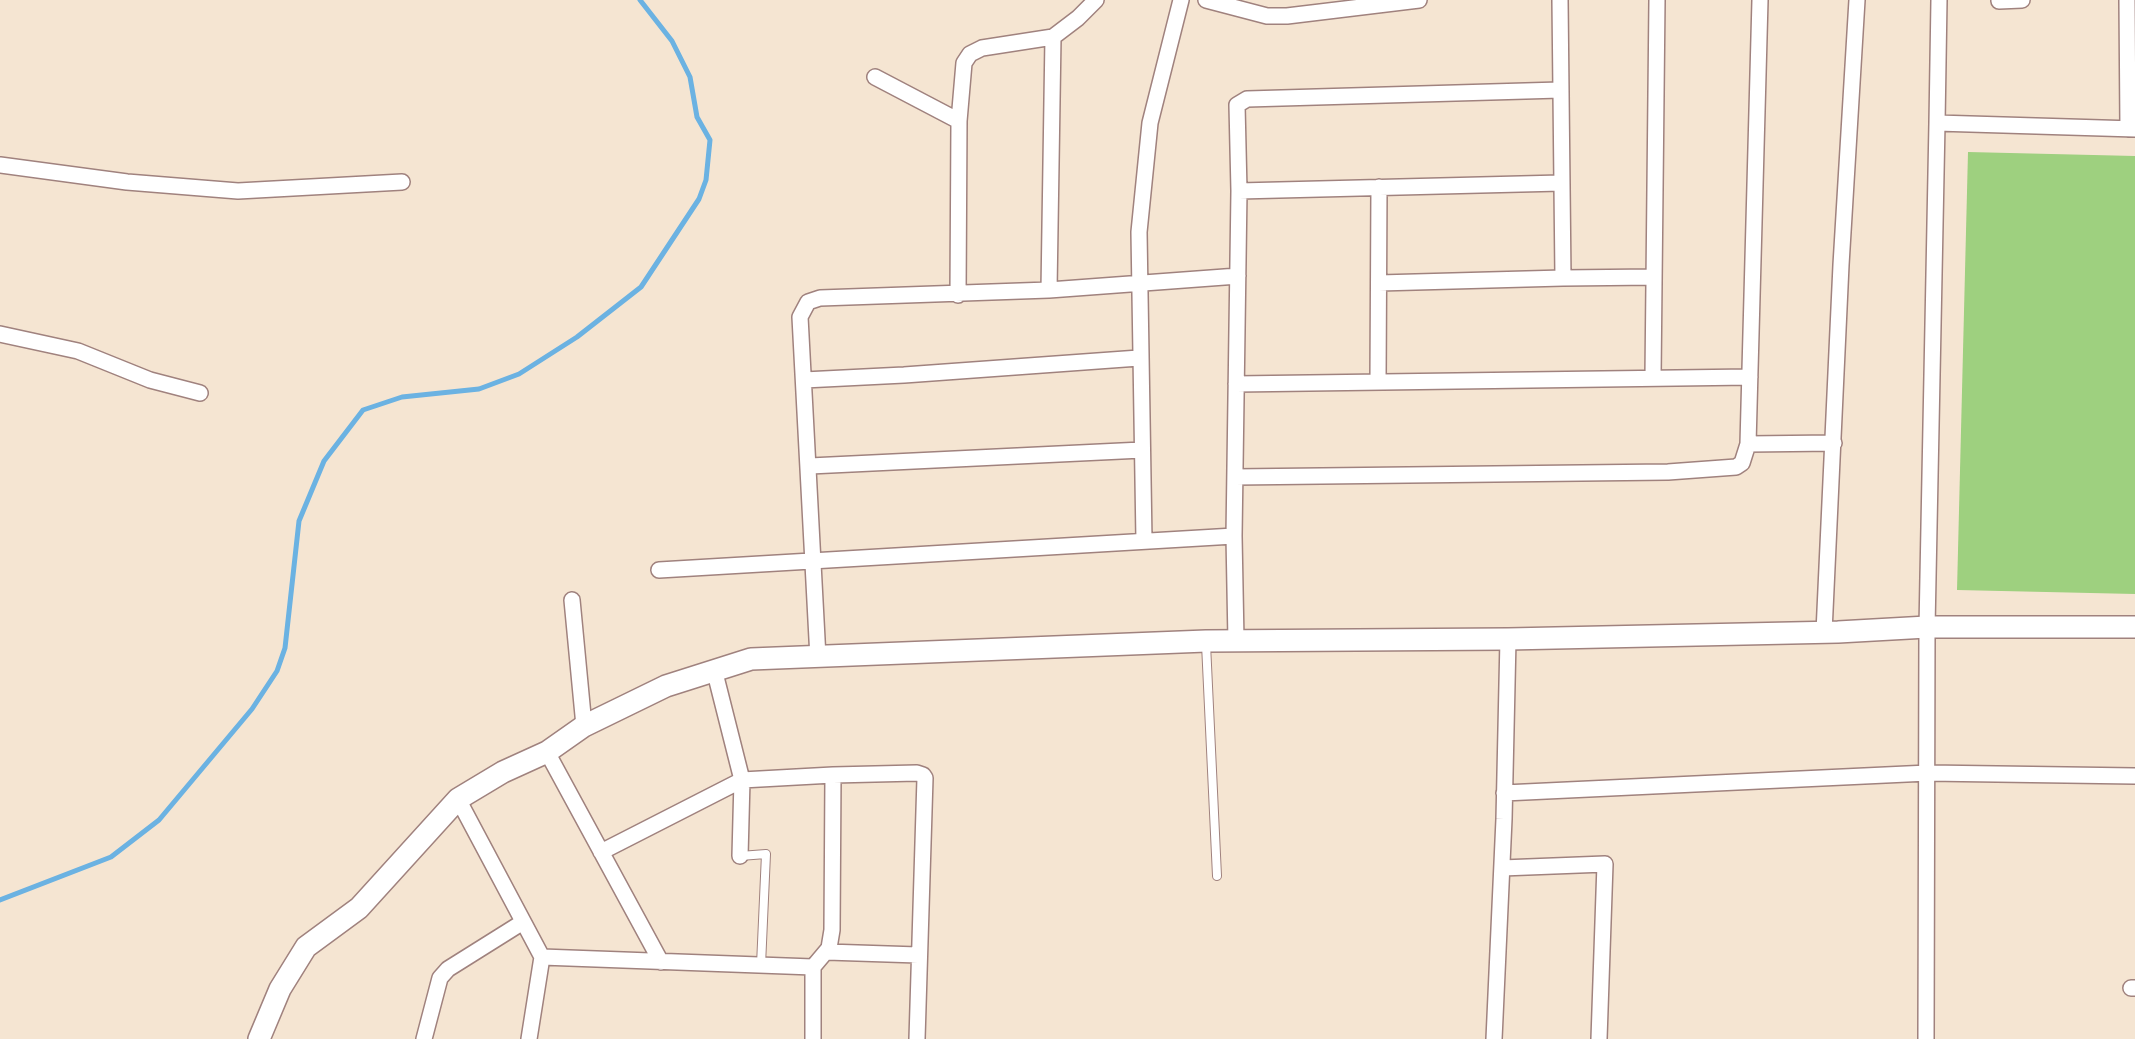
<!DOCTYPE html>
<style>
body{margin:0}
canvas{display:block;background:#f5e5d2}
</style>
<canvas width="2135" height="1039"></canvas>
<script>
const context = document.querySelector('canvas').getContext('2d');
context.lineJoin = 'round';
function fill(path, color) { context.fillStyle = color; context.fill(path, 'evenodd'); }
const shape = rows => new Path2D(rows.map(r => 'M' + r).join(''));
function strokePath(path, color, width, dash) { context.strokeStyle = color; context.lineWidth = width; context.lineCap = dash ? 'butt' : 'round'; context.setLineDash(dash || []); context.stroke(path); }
const green = shape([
 [1968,152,2135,156,2135,594,1957,590]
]);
const stream = shape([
 [0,900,111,857,159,820,252,709,277,671,285,648,299,521,324,461,363,410,402,397,479,389,519,374,577,337,641,287,699,199,706,180,710,140,697,117,690,77,672,41,640,0]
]);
const lane = shape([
 [1206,644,1217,876],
 [740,856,766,854,761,965]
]);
const street = shape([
 [1206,0,1267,16,1287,16,1419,0],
 [1560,0,1563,278,1654,277],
 [2127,0,2128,129],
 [1999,1,2022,0],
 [875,77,959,121],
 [1937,123,1939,0],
 [0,165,127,182,238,191,402,182],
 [1239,191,1561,183],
 [1379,283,1563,278],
 [1049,290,1053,37],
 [958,295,959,121,964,63,970,54,982,48,1053,37,1078,18,1096,0],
 [0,334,78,351,150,380,200,393],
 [1653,377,1657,0],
 [804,380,904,375,1139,358],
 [1378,382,1379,187],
 [1236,384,1750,377],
 [1748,444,1834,443],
 [810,466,1142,450],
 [1235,477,1668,472,1736,467,1742,463,1748,444,1760,0],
 [1144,541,1139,232,1150,123,1181,0],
 [659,570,1234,536],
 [572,600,584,726],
 [1824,632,1841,265,1857,0],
 [1236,641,1234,536,1239,191,1237,105,1247,99,1560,90],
 [818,658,800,317,808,302,820,298,1049,290,1238,276],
 [714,669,742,780,740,856],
 [547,752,661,962],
 [1504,793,1928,773,2135,776],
 [458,799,542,957,529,1039],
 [601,852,742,780,833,775,917,773,923,775,925,778,917,1039],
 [1502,868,1605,864,1599,1039],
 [827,952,918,955],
 [542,957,813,967,813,1039],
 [813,967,829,948,832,930,833,775],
 [2131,988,2135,988],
 [424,1039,440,978,448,969,523,922],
 [1494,1039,1504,819,1508,639],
 [1926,1039,1927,627,1937,123,2135,129]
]);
const secondary = shape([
 [259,1039,280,989,306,947,359,908,458,799,503,772,547,752,584,726,666,686,751,659,1206,641,1508,639,1838,632,1927,627,2135,627]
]);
fill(green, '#9ed07f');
strokePath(stream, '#6bb2e2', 5);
strokePath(lane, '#a0827e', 10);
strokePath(street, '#a0827e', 18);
strokePath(secondary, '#a0827e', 24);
strokePath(lane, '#fff', 8);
strokePath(street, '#fff', 15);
strokePath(secondary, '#fff', 21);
</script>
